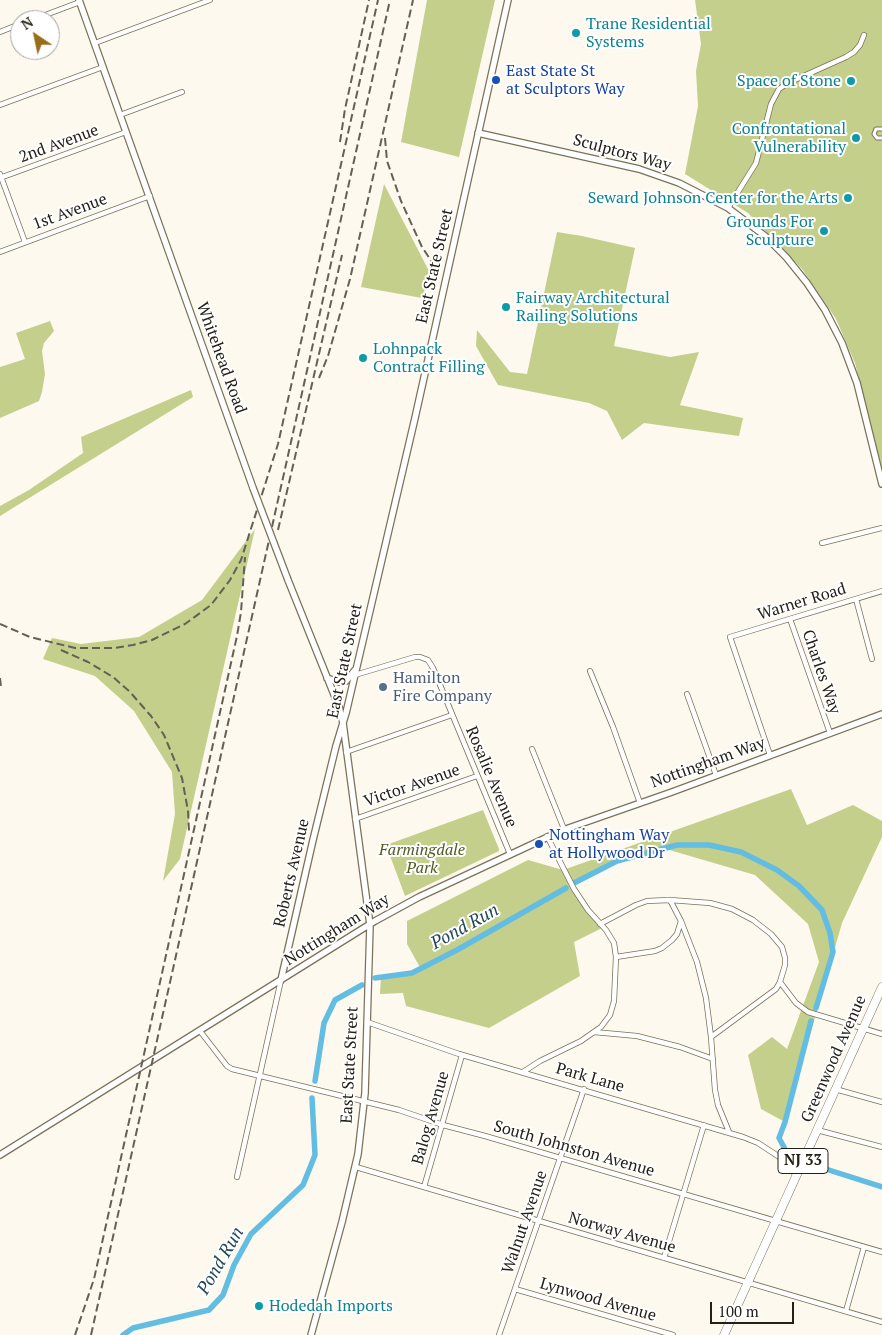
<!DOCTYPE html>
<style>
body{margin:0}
#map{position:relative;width:882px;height:1335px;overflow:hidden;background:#fdf9ee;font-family:"PT Serif",serif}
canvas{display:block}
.north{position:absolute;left:10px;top:10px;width:50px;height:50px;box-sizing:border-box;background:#fff;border:1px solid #a7a6a2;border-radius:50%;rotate:326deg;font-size:14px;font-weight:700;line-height:20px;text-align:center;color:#242016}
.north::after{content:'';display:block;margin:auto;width:18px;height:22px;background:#976e1a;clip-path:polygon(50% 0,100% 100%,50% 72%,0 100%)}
.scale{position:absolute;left:710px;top:1302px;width:84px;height:22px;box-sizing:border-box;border:2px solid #242016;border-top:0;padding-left:6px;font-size:15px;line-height:18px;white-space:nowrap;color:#242016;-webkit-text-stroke:4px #fff;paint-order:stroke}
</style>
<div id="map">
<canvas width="882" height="1335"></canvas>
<div class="north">N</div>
<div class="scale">100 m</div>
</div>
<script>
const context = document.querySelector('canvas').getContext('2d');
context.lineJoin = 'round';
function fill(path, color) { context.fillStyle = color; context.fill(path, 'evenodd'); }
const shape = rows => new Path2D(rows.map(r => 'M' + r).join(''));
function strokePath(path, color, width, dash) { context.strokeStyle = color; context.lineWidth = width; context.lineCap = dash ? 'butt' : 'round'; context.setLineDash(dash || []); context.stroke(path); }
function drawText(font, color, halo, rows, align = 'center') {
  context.font = font + ' "PT Serif",serif'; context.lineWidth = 4; context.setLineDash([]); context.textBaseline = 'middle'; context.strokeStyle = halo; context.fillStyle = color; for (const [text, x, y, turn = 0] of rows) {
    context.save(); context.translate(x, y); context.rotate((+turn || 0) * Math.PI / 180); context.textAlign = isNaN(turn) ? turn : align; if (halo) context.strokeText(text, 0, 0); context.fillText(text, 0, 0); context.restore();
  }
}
const green = shape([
 [427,0,495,0,459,157,401,142],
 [695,0,882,0,882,468,855,363,836,319,818,292,802,269,748,213,685,174,698,106,696,71,701,44],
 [384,184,430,273,422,298,361,287],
 [557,232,582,236,635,248,614,346,670,357,699,352,680,405,743,418,739,436,644,423,622,440,607,411,589,403,498,385,476,346,477,330,510,372,527,374],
 [50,321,54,331,44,343,42,351,45,374,42,392,39,401,0,418,0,367,25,359,16,333],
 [191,390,193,397,0,516,0,506,29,490,83,453,81,437],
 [255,529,180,859,163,881,175,814,172,772,134,711,95,676,43,659,52,638,81,644,139,637,202,600],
 [791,789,807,825,853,805,882,821,882,837,842,923,785,1122,761,1109,748,1055,772,1037,787,1049,819,962,808,924,755,875,666,849,611,862,572,887,602,928,574,942,580,976,489,1028,406,1006,403,993,380,994,381,976,422,971,407,944,407,921,528,860,563,870],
 [483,810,499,849,499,851,405,896,386,845]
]);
const canal = shape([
 [574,883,617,861,677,845,709,845,741,852,777,870,799,886,822,910,830,933,833,952,816,1008],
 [375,978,412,973,457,950,566,888],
 [315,1081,324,1023,335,1000,362,985],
 [795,1155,786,1151,779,1138,785,1122,811,1021],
 [810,1164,882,1187],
 [123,1335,133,1328,209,1310,223,1295,234,1265,251,1234,303,1185,315,1155,312,1098]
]);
const pedestrian = shape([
 [882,129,876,129,874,134,877,138,882,138]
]);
const minor = shape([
 [32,20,80,2],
 [0,32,20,24],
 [95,43,210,0],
 [0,105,103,67],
 [120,115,182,92],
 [0,174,25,242],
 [0,178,126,132],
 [728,208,756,163,771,104,779,89,788,83,846,57,854,52,860,45,864,35],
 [0,252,150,196],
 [822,543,882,528],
 [856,599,872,659],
 [790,619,830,733],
 [590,671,613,727,640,803],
 [355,675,415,657,420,657,428,660,433,668,510,854],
 [687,694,716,775],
 [532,749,564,829],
 [346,752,452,715],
 [770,755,730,637,882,591],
 [355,819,477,776],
 [670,900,681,921,697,962,706,998,711,1037],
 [600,924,636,905,647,901,670,900,710,903,732,909,753,920,771,934,782,947,785,958,785,965,780,982,776,989,711,1037,715,1090,718,1105,729,1132],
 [616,957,655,951,662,948,672,940,677,934,681,921],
 [780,982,796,1003,808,1012,882,1034],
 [367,1022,459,1054,743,1137,758,1143,781,1158,796,1175],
 [200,1031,227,1066,232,1069,399,1110,443,1125,485,1136,882,1252],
 [594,1032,637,1036,680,1047,713,1059],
 [523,1072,540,1061,581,1041,601,1027,610,1015,614,1001,616,957,614,943,606,930,588,910,574,889,547,836],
 [835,1089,882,1102],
 [817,1130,882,1147],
 [356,1167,882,1322],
 [237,1177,281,980],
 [424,1187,462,1055],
 [664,1258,704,1125],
 [515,1289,673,1335],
 [846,1311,864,1247],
 [499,1335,584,1089]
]);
const tertiary = shape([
 [79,0,253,488],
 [478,133,639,169,679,183,728,208,765,236,786,257,807,283,825,310,842,343,857,383,882,484],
 [288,580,339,707,343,723,370,925,365,1093,358,1154,342,1222,311,1335],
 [327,678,339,682,346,681,355,670],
 [281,980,313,840,336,746,346,713,415,418,508,0],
 [0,1155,375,921,419,897,563,830,672,792,882,714]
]);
const primary = shape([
 [724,1335,882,987]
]);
const rail = shape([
 [385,138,387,161,401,201,422,247,434,265],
 [340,142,345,109,369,0],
 [319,378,328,356,350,279,413,0],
 [278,530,342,255],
 [0,624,30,637,75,648,114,648,133,645,152,640,185,624,211,605,230,580,241,560,278,444,378,0],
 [61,650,88,662,113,677,130,692,151,716,164,735,182,778,188,811,189,831],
 [0,678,1,687],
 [75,1335,94,1279,237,636,241,612,245,557],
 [91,1335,390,0]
]);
const tertiaryBridge = shape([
 [253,488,288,580]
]);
const markers = [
 [576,33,5,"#0f9aa8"],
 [496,80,5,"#1a4fb4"],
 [851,81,5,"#0f9aa8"],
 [856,138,5,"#0f9aa8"],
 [848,198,5,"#0f9aa8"],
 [824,231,5,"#0f9aa8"],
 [506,307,5,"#0f9aa8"],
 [363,358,5,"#0f9aa8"],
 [383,687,5,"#5c6f8a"],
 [539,844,5,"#1a4fb4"],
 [259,1306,5,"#0f9aa8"]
];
const shields = [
 [803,1161,50]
];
const shieldNames = [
 ["NJ 33",803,1161]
];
const cultureNames = [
 ["Trane Residential",586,24],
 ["Systems",586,42],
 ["Space of Stone",841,81,"right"],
 ["Confrontational",846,129,"right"],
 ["Vulnerability",846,147,"right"],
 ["Seward Johnson Center for the Arts",838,198,"right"],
 ["Grounds For",814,222,"right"],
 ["Sculpture",814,240,"right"],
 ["Fairway Architectural",516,298],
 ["Railing Solutions",516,316],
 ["Lohnpack",373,349],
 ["Contract Filling",373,367],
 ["Hodedah Imports",269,1306]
];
const transitNames = [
 ["East State St",506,71],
 ["at Sculptors Way",506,89],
 ["Nottingham Way",549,835],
 ["at Hollywood Dr",549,853]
];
const streetNames = [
 ["2nd Avenue",59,144,-20],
 ["Sculptors Way",622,153,15],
 ["1st Avenue",70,212,-20],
 ["East State Street",435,266,-77],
 ["Whitehead Road",221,358,70],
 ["Warner Road",802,602,-17],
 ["East State Street",345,661,-78],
 ["Charles Way",821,672,71],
 ["Nottingham Way",708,763,-20],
 ["Rosalie Avenue",491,777,67],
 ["Victor Avenue",412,786,-19],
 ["Roberts Avenue",292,873,-77],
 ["Nottingham Way",337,930,-32],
 ["Greenwood Avenue",834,1059,-66],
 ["East State Street",350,1065,-87],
 ["Park Lane",590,1078,16],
 ["Balog Avenue",431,1118,-74],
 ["South Johnston Avenue",574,1149,16],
 ["Walnut Avenue",525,1222,-71],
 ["Norway Avenue",622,1233,16],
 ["Lynwood Avenue",598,1300,16]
];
const serviceNames = [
 ["Hamilton",393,678],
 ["Fire Company",393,696]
];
const parkNames = [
 ["Farmingdale",422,850],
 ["Park",422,868]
];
const waterNames = [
 ["Pond Run",465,927,-29],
 ["Pond Run",221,1261,-60]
];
fill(green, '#c4cf8b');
strokePath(canal, '#63bde2', 5.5);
strokePath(pedestrian, '#7c715a', 5);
strokePath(minor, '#7c715a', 6);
strokePath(tertiary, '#7c715a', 8);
strokePath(primary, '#7c715a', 9);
strokePath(pedestrian, '#fff', 3);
strokePath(minor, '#fff', 4.5);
strokePath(tertiary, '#fff', 5.5);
strokePath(primary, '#fff', 8);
strokePath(rail, '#646056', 2, [8, 4]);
strokePath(tertiaryBridge, '#7c715a', 8, []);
strokePath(tertiaryBridge, '#fff', 5.5);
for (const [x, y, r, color] of markers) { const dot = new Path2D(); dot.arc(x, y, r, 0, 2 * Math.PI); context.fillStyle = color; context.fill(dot); strokePath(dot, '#fff', 2); }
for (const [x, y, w] of shields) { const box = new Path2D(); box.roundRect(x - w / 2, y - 12.5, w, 25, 4); context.fillStyle = '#fff'; context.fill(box); strokePath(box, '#242016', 1); }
drawText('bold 15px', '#242016', null, shieldNames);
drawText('16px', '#0d838f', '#fff', cultureNames, 'left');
drawText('16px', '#164399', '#fff', transitNames, 'left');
drawText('16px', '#242016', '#fff', streetNames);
drawText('16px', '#4e5e75', '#fff', serviceNames, 'left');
drawText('italic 16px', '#545b23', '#fff', parkNames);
drawText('italic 18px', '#204858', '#fff', waterNames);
</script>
